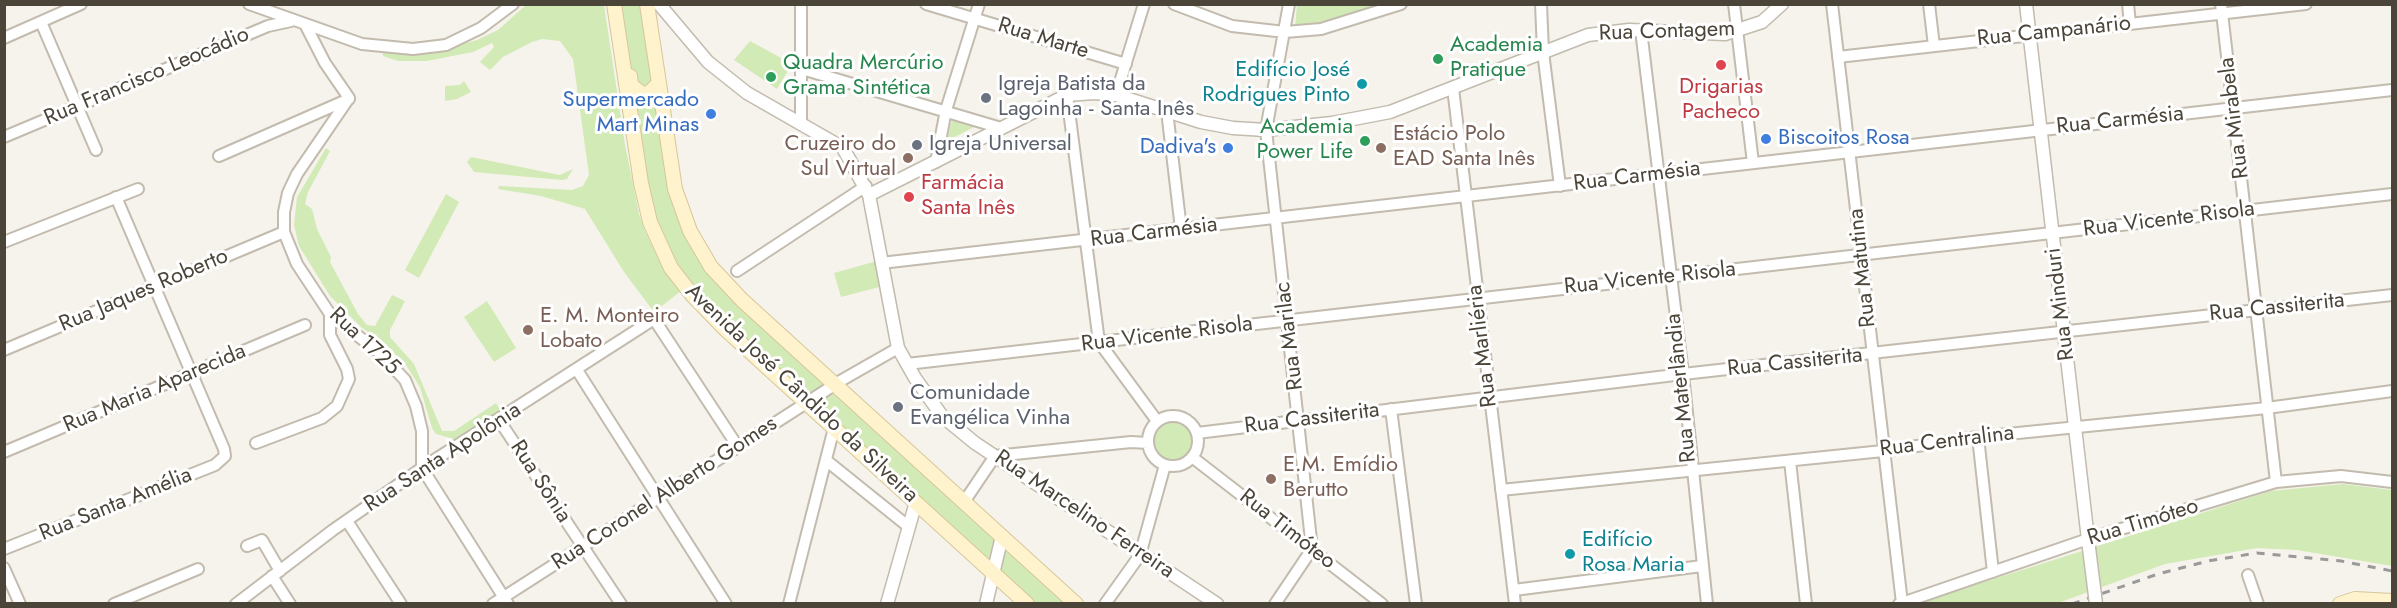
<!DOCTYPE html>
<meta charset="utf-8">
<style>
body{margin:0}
#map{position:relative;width:2397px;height:608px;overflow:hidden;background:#f6f3ec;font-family:Jost,sans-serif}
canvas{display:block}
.frame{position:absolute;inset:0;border:6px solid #4b4439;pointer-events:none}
</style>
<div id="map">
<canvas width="2397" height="608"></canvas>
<div class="frame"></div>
</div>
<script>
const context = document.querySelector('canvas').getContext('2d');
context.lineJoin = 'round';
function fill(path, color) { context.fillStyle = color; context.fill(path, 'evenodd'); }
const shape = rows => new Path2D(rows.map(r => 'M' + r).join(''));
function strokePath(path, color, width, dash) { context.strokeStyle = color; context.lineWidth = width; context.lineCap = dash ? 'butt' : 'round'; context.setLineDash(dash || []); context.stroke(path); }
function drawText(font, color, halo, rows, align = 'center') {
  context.font = font + ' Jost,sans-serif'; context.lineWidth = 6; context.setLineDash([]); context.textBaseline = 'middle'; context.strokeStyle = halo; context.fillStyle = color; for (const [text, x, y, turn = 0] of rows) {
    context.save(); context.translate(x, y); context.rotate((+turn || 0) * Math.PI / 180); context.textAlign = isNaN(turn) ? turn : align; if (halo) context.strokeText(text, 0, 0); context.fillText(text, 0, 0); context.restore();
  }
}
const green = shape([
 [526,5,604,5,625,145,639,214,645,231,662,265,681,291,654,312,624,272,585,209,541,196,498,189,499,186,572,190,583,186,589,175,573,59,560,41,542,39,532,42,503,57,490,70,480,62,494,47,492,43,473,52,427,61,398,61,383,56,383,48,429,53,477,40,498,30],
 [617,5,642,5,652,85,641,88,633,83],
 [1297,5,1386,5,1320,25,1295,28],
 [750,41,792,64,777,89,734,60],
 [464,81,471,92,457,99,445,101,445,86,460,85],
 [655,95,689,240,827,384,808,396,704,303,681,274,652,211,634,99,648,98],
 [956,120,976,126,947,141,951,122],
 [326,148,330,151,308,192,305,204,312,209,317,229,331,257,330,262,358,314,367,325,375,326,392,295,405,301,390,330,390,337,414,364,442,431,454,431,496,403,500,410,454,439,436,434,432,428,420,387,406,365,385,344,361,327,330,296,299,246,294,225,297,197],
 [471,157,560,175,573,169,567,179,562,180,474,172,467,162],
 [446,194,459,202,419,278,405,270],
 [877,261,883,286,841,297,834,273],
 [487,301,516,348,494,362,464,317],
 [836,393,995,537,990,564,822,409,823,400],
 '1152 443a21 21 0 1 1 42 0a21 21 0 1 1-42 0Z',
 [2343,484,2392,490,2392,566,2297,550,2257,548,2165,564,2058,603,1915,604,2271,491],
 [1004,545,1069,603,1034,603,998,571]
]);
const minor = shape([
 [249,4,362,44,413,49,446,45,481,28,513,4],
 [926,4,1126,64],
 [1174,4,1232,26,1285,32,1321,29,1401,4],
 [1541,4,1543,52,1560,186],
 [1734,4,1753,163],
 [1832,4,1902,603],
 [1929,4,1934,46],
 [2128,4,2130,24],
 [2221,4,2276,482],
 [41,22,96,150],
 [306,26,325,63,349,98],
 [1641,30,1683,374,1707,604],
 [4,38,81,4],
 [1838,57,2306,4],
 [802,69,1001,128],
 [1453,88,1515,604],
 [1067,95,1099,342,1157,421],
 [1116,95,1144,4],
 [349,98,297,174,288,193,284,212,284,232,297,264,330,314,381,354,405,380,416,406,422,431,422,468,508,604],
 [1167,111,1181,229],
 [801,124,801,4],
 [4,137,268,26,291,21],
 [219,156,349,99],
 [936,162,946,110,979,4],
 [4,242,138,189],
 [881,263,2392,90],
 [737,271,866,186],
 [4,350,284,232],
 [907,364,2392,194],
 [577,370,726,604],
 [1391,409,1416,604],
 '1148 441a25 25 0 1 1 50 0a25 25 0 1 1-50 0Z',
 [499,420,621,604],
 [1197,433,1683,374,2392,295],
 [1978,437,1993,572],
 [256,443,322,418,337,406,349,379,347,369,330,335,330,314],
 [4,452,305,325],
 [1192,457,1382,604],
 [827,461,909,527],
 [1790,461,1806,604],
 [1501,490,1883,451,1978,437,2267,408,2392,391],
 [964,502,995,456,1131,442,1148,443],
 [347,521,401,604],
 [247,546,262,540,280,571],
 [4,549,215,465,225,456,224,449,116,197],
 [4,568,20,604],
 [2248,575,2258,604],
 [272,576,290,604],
 [1514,590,1702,566],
 [114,604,198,569],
 [236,604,333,530,422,468,654,319,738,447],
 [493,604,842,380,898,348],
 [789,604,834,428],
 [1105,604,1140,555,1165,465],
 [1275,604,1312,549,1266,130,1289,4],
 [1899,604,2088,539,2276,482,2341,476,2392,482]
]);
const tertiary = shape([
 [659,4,708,62,747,93,843,148,869,195,898,348,915,378,942,416,975,443,1217,604],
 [2026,4,2089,548],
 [869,195,1067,95,1094,93,1116,95,1201,122,1233,128,1266,130,1332,123,1390,112,1588,35,1629,30,1725,34,1762,22,1782,4],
 [887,604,916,502],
 [986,604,1002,536]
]);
const secondary = shape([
 [614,4,641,183,650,222,671,268,693,296,723,327,1027,604],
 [647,4,675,189,690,231,711,267,742,300,1076,604],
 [630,76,631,85,642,94,649,93,658,84],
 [2340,604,2355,599,2392,601]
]);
const rail = shape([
 [2072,604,2158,574,2208,561,2257,553,2341,561,2392,571]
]);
const tertiaryBridge = shape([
 [2089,548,2096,604]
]);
const markers = [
 [1438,59,6,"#2e9e5b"],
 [1721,65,6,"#e0444e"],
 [771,77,6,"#2e9e5b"],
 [1362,84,6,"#0f9aa8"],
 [986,98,6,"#6b7280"],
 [711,114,6,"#3f7fe0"],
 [1766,139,6,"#3f7fe0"],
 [1365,141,6,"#2e9e5b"],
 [917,145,6,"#6b7280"],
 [1228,148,6,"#3f7fe0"],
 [1381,148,6,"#8d6e63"],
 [908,158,6,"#8d6e63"],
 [909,197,6,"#e0444e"],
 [528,330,6,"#8d6e63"],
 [898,407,6,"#6b7280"],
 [1271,479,6,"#8d6e63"],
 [1570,554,6,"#0f9aa8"]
];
const streetNames = [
 ["Rua Contagem",1667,32,-2],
 ["Rua Campanário",2054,32,-6],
 ["Rua Marte",1043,39,17],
 ["Rua Francisco Leocádio",147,77,-23],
 ["Rua Mirabela",2235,118,-97],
 ["Rua Carmésia",2120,121,-6],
 ["Rua Carmésia",1637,177,-7],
 ["Rua Vicente Risola",2169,220,-7],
 ["Rua Carmésia",1154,233,-7],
 ["Rua Matutina",1863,268,-96],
 ["Rua Vicente Risola",1650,279,-6],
 ["Rua Jaques Roberto",144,291,-23],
 ["Rua Minduri",2061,304,-97],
 ["Rua Cassiterita",2277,308,-6],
 ["Rua Vicente Risola",1167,335,-7],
 ["Rua Marilac",1290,336,-97],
 ["Rua 1725",364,342,43],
 ["Rua Marliéria",1483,346,-97],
 ["Rua Cassiterita",1795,363,-6],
 ["Rua Materlândia",1682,388,-96],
 ["Rua Maria Aparecida",155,389,-23],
 ["Avenida José Cândido da Silveira",801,394,43],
 ["Rua Cassiterita",1312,419,-7],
 ["Rua Centralina",1947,442,-7],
 ["Rua Santa Apolônia",443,458,-33],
 ["Rua Sônia",540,482,57],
 ["Rua Coronel Alberto Gomes",665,494,-33],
 ["Rua Santa Amélia",116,505,-22],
 ["Rua Marcelino Ferreira",1084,515,34],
 ["Rua Timóteo",2143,523,-17],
 ["Rua Timóteo",1287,530,38]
];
const leisureNames = [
 ["Academia",1450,46],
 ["Pratique",1450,71],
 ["Quadra Mercúrio",783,64],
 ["Grama Sintética",783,89],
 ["Academia",1353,128,"right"],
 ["Power Life",1353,153,"right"]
];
const cultureNames = [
 ["Edifício José",1350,71],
 ["Rodrigues Pinto",1350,96],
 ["Edifício",1582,541,"left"],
 ["Rosa Maria",1582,566,"left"]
];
const worshipNames = [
 ["Igreja Batista da",998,85],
 ["Lagoinha - Santa Inês",998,110],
 ["Igreja Universal",929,145],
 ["Comunidade",910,394],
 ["Evangélica Vinha",910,419]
];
const healthNames = [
 ["Drigarias",1721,88],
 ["Pacheco",1721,113],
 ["Farmácia",921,184,"left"],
 ["Santa Inês",921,209,"left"]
];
const shopNames = [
 ["Supermercado",699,101],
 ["Mart Minas",699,126],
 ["Biscoitos Rosa",1778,139,"left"],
 ["Dadiva's",1216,148]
];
const educationNames = [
 ["Estácio Polo",1393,135],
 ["EAD Santa Inês",1393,160],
 ["Cruzeiro do",896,145,"right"],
 ["Sul Virtual",896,170,"right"],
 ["E. M. Monteiro",540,317],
 ["Lobato",540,342],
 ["E.M. Emídio",1283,466],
 ["Berutto",1283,491]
];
fill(green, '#d2eab5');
strokePath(minor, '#c2bbae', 14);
strokePath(tertiary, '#c2bbae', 15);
strokePath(secondary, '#d6c79b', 16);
strokePath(minor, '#fff', 10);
strokePath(tertiary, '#fff', 12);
strokePath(secondary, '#fff3cd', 14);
strokePath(rail, '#9a9a9a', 3, [8, 8]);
strokePath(tertiaryBridge, '#c2bbae', 15, []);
strokePath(tertiaryBridge, '#fff', 12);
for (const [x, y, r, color] of markers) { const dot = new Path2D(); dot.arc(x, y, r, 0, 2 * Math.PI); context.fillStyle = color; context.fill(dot); strokePath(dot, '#fff', 2); }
drawText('22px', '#4b4439', '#fff', streetNames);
drawText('22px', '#27864d', '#fff', leisureNames, 'left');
drawText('22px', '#0d838f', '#fff', cultureNames, 'right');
drawText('22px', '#5b616d', '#fff', worshipNames, 'left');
drawText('22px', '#be3a42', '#fff', healthNames);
drawText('22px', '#366cbe', '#fff', shopNames, 'right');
drawText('22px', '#785e54', '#fff', educationNames, 'left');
</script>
